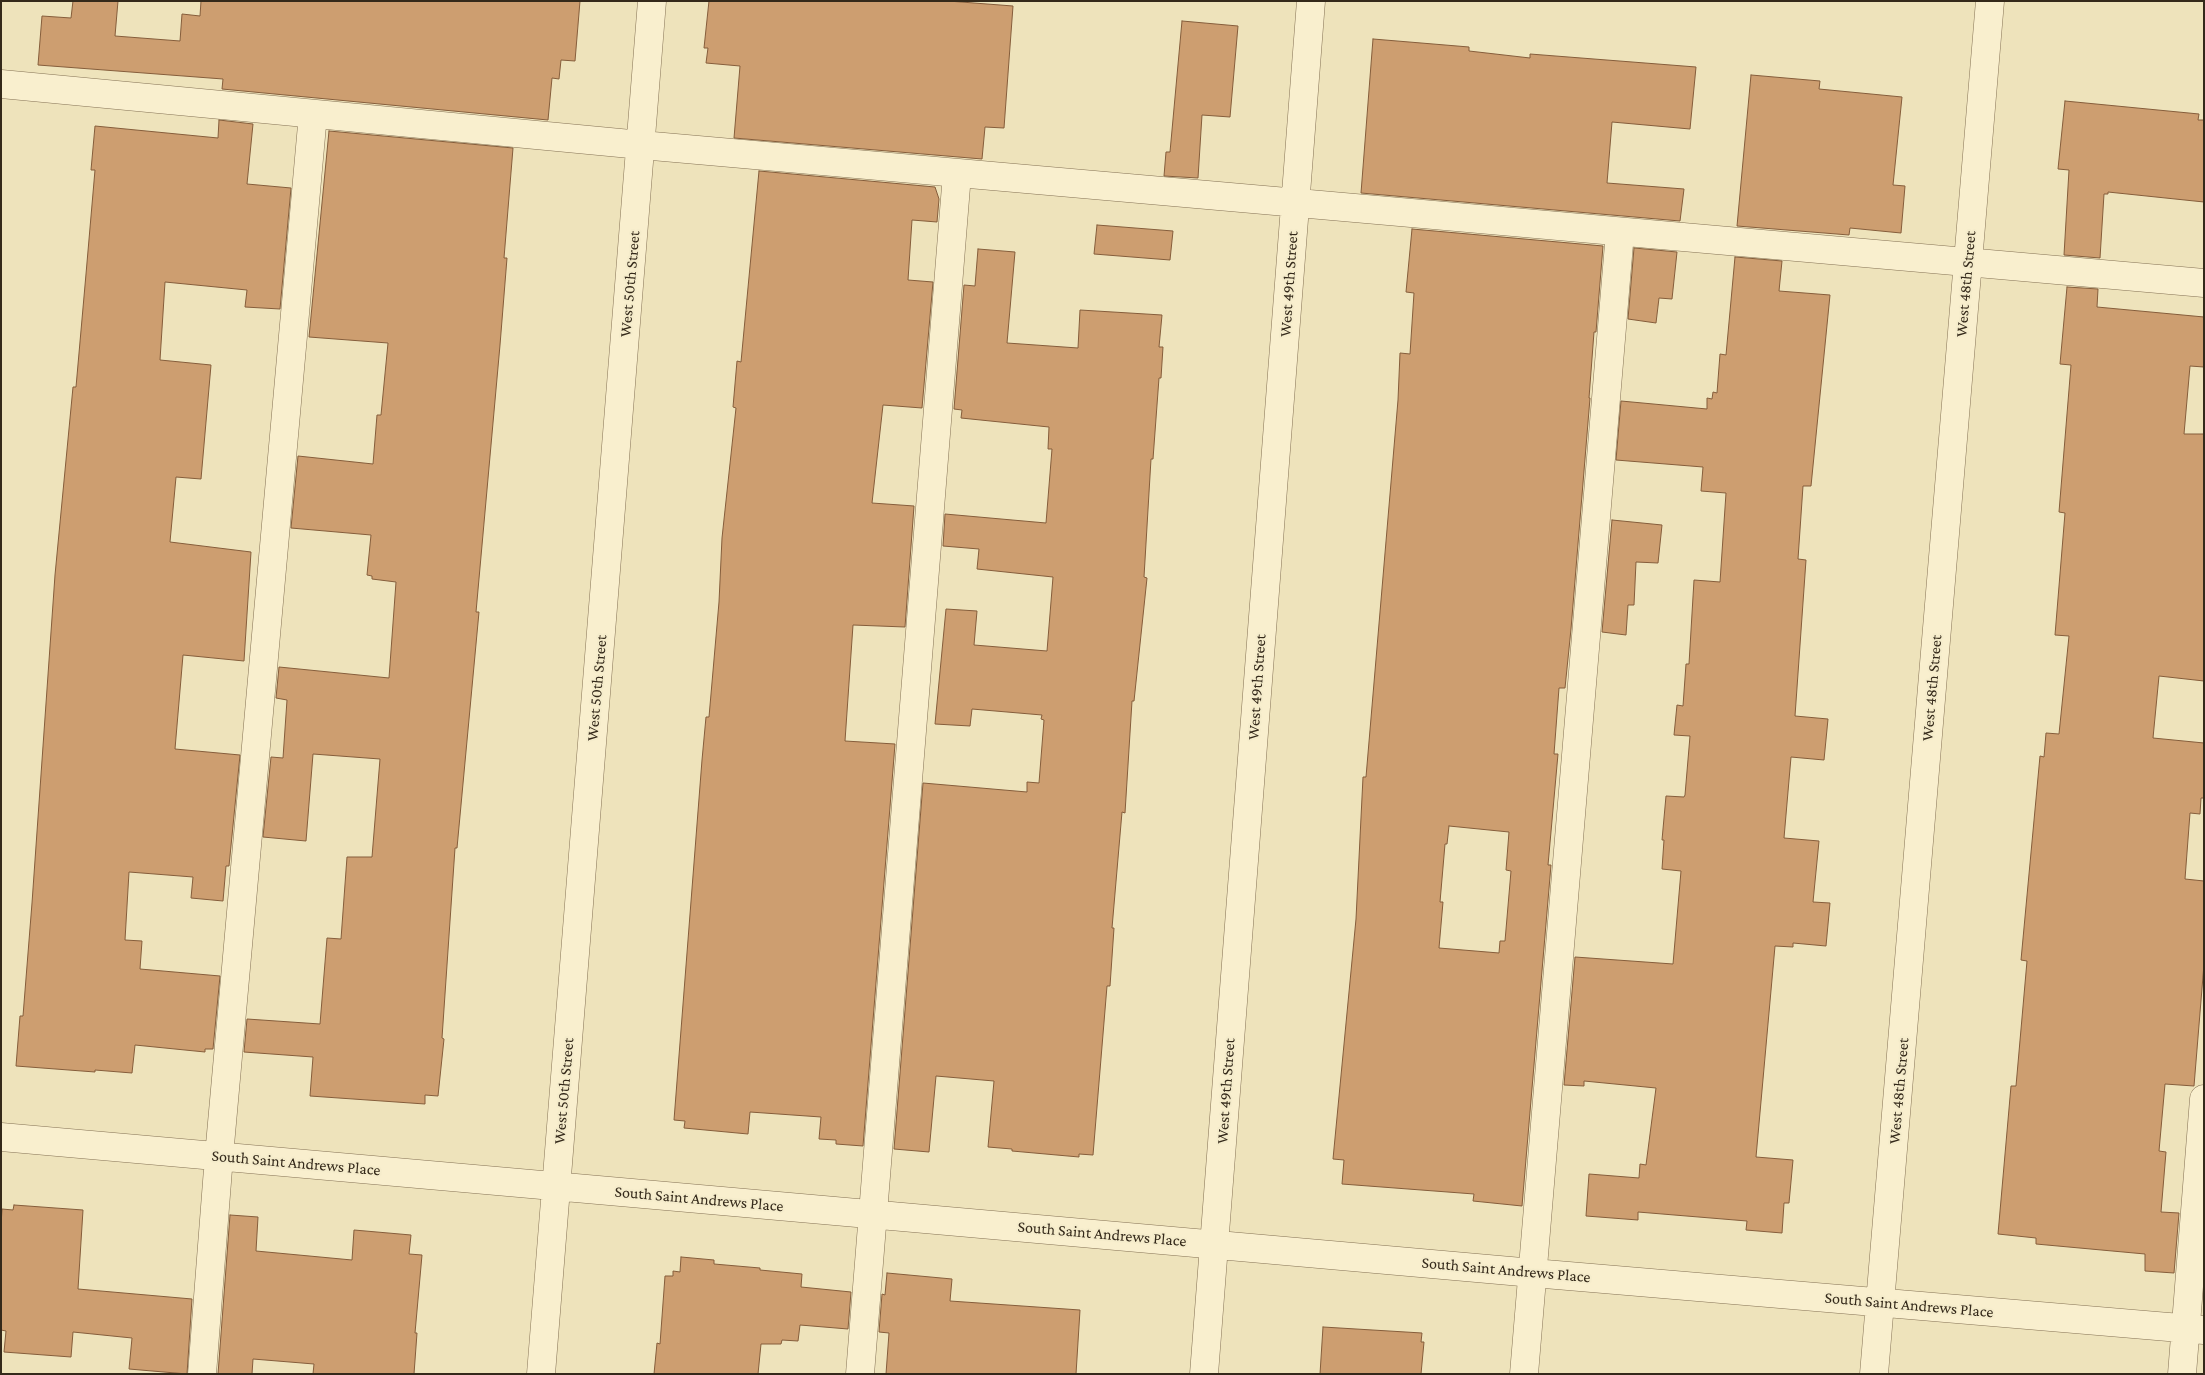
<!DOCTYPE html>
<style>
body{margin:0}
#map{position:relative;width:2205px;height:1375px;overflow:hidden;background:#eee3bb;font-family:"Crimson Pro",serif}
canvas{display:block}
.frame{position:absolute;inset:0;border:2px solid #34291a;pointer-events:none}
</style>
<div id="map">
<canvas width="2205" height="1375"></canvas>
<div class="frame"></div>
</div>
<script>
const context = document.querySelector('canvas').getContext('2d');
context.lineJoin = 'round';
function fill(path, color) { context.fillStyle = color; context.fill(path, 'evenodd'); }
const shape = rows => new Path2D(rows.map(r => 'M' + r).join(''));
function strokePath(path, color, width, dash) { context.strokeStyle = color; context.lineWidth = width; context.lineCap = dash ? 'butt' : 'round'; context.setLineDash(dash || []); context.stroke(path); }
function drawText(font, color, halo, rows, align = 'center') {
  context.font = font + ' "Crimson Pro",serif'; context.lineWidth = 4; context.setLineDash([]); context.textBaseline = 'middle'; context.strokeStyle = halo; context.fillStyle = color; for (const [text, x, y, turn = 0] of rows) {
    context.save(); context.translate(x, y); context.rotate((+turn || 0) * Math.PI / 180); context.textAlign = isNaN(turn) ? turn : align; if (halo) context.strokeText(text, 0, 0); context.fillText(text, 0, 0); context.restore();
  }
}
const building = shape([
 [73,1,118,1,115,36,180,41,182,14,200,16,201,1,580,1,575,61,561,60,559,79,552,78,548,120,222,89,223,79,38,65,42,16,71,18,73,1],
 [709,1,948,1,1013,6,1004,128,985,127,982,159,734,138,740,66,706,63,708,48,704,48,709,1],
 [1182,21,1238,26,1230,117,1202,115,1198,178,1164,176,1166,152,1170,152,1182,21],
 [1373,39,1469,47,1469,51,1530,58,1530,54,1696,67,1690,129,1612,122,1607,183,1684,189,1680,221,1361,193,1373,39],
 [1751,75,1820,81,1819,89,1902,97,1893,185,1905,186,1901,233,1850,228,1849,235,1737,226,1751,75],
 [2065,101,2199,114,2198,120,2204,120,2204,202,2108,192,2108,194,2104,194,2100,258,2064,255,2069,170,2058,169,2065,101],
 [219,120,253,124,247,184,291,188,280,309,245,307,247,290,165,282,160,360,211,365,201,479,176,477,170,542,251,552,244,661,183,655,175,749,240,755,229,866,226,866,223,901,191,898,193,877,129,872,125,940,142,941,140,969,220,976,213,1049,205,1049,205,1052,135,1045,132,1073,95,1070,95,1072,16,1066,20,1016,23,1016,32,903,55,575,73,387,76,387,86,274,95,170,91,170,95,126,218,138,219,120],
 [329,131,513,148,504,258,507,258,500,345,476,612,479,612,457,848,455,848,442,1038,444,1039,438,1096,425,1095,425,1104,310,1096,313,1057,244,1052,247,1019,320,1024,327,938,341,939,347,857,372,857,380,759,313,754,306,841,263,837,271,757,283,758,287,700,276,698,279,667,389,678,396,582,372,579,372,576,367,575,371,535,291,528,298,456,373,464,377,415,381,415,388,343,309,337,329,131],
 [759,171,935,187,939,199,937,222,912,220,908,280,933,282,922,408,883,405,872,503,914,506,905,627,853,625,845,741,895,744,863,1146,836,1144,836,1140,819,1139,821,1117,750,1112,748,1134,684,1128,685,1121,674,1120,702,760,706,717,709,717,719,602,722,538,736,408,733,407,737,361,741,362,759,171],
 [1097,225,1173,231,1170,260,1094,254,1097,225],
 [1412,229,1603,246,1596,332,1594,332,1589,398,1590,398,1571,629,1565,688,1559,688,1554,754,1558,754,1548,865,1551,865,1522,1206,1473,1201,1474,1194,1342,1184,1344,1160,1333,1159,1356,919,1363,777,1366,777,1398,400,1400,353,1410,354,1414,293,1406,292,1412,229],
 [1449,826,1509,832,1506,870,1511,871,1505,941,1500,941,1499,953,1439,948,1443,902,1440,902,1445,844,1447,844,1449,826],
 [1634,248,1677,252,1672,299,1659,298,1656,323,1628,319,1634,248],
 [978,249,1015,252,1007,343,1078,348,1080,310,1162,315,1159,347,1163,347,1161,378,1159,378,1153,459,1151,459,1144,577,1147,578,1134,701,1132,701,1125,813,1122,812,1112,928,1114,928,1110,986,1107,986,1093,1155,1079,1154,1079,1157,1012,1151,1012,1149,988,1147,994,1081,936,1076,929,1152,894,1149,923,783,1027,792,1027,782,1039,783,1044,720,1041,719,1042,715,972,709,970,726,935,724,946,609,977,611,974,645,1047,651,1053,577,977,569,979,549,943,546,945,514,1046,523,1052,449,1048,449,1049,427,961,418,962,410,954,409,964,285,975,286,978,249],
 [1735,257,1782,261,1779,291,1830,295,1811,486,1803,486,1798,559,1806,560,1795,716,1828,719,1824,760,1791,757,1784,838,1819,841,1813,902,1830,903,1826,946,1793,943,1793,947,1775,946,1756,1157,1793,1160,1789,1203,1784,1203,1782,1233,1746,1230,1747,1221,1638,1212,1638,1220,1586,1216,1589,1174,1639,1178,1640,1164,1646,1165,1656,1088,1584,1081,1584,1086,1564,1085,1575,957,1673,964,1681,871,1662,869,1664,840,1662,840,1666,796,1684,797,1685,795,1690,736,1674,735,1677,705,1683,706,1686,664,1689,664,1694,580,1720,582,1726,493,1701,491,1703,467,1616,460,1621,401,1707,409,1707,398,1712,399,1713,392,1717,393,1720,354,1726,355,1735,257],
 [2067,287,2098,289,2097,307,2204,317,2204,367,2190,366,2184,434,2204,434,2204,681,2159,676,2153,738,2204,743,2204,798,2201,798,2200,814,2190,813,2185,879,2204,881,2204,964,2194,1086,2165,1084,2159,1151,2166,1152,2161,1212,2179,1213,2174,1273,2145,1271,2145,1254,2036,1244,2036,1238,1998,1234,2011,1086,2016,1086,2027,961,2021,960,2040,756,2044,757,2046,733,2059,734,2069,636,2055,635,2065,513,2059,512,2071,365,2060,364,2067,287],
 [1612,520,1662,525,1658,563,1636,562,1634,605,1628,605,1626,635,1602,632,1612,520],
 [14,1205,83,1210,78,1289,192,1299,187,1374,129,1369,132,1338,73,1332,71,1357,4,1352,6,1331,1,1330,1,1225,2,1209,13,1210,14,1205],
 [230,1215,258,1217,256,1251,352,1260,354,1230,411,1235,409,1254,422,1255,415,1333,417,1333,414,1374,313,1374,314,1364,253,1359,252,1374,218,1374,230,1215],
 [681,1257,714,1260,714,1264,760,1268,760,1270,802,1274,801,1287,851,1292,848,1329,800,1325,798,1341,782,1340,781,1344,761,1344,758,1374,654,1374,657,1343,660,1344,665,1276,673,1276,673,1271,680,1272,681,1257],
 [887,1273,952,1279,950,1301,1080,1310,1076,1374,886,1374,889,1333,879,1332,882,1294,885,1295,887,1273],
 [1323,1327,1422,1333,1421,1342,1424,1342,1421,1374,1320,1374,1323,1327]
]);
const minor = shape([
 [1,84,641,145,2204,283],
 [1,1137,1533,1273,2204,1330],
 [202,1374,219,1156,313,114],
 [541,1374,652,1],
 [860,1374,957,174],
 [1204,1374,1311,1],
 [1524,1374,1620,232],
 [1874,1374,1990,1],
 [2182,1374,2204,1099]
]);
const streetNames = [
 ["West 50th Street",630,284,-85],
 ["West 49th Street",1289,284,-86],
 ["West 48th Street",1966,284,-85],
 ["West 49th Street",1257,687,-86],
 ["West 50th Street",597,688,-85],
 ["West 48th Street",1932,688,-85],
 ["West 50th Street",564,1091,-85],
 ["West 49th Street",1226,1091,-86],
 ["West 48th Street",1899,1091,-85],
 ["South Saint Andrews Place",296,1163,5],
 ["South Saint Andrews Place",699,1199,5],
 ["South Saint Andrews Place",1102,1234,5],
 ["South Saint Andrews Place",1506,1270,5],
 ["South Saint Andrews Place",1909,1305,5]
];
fill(building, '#cd9e70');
strokePath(building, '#855d3b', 1);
strokePath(minor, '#857255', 29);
strokePath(minor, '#f9efce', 28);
drawText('16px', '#34291a', '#f5eccb', streetNames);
</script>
